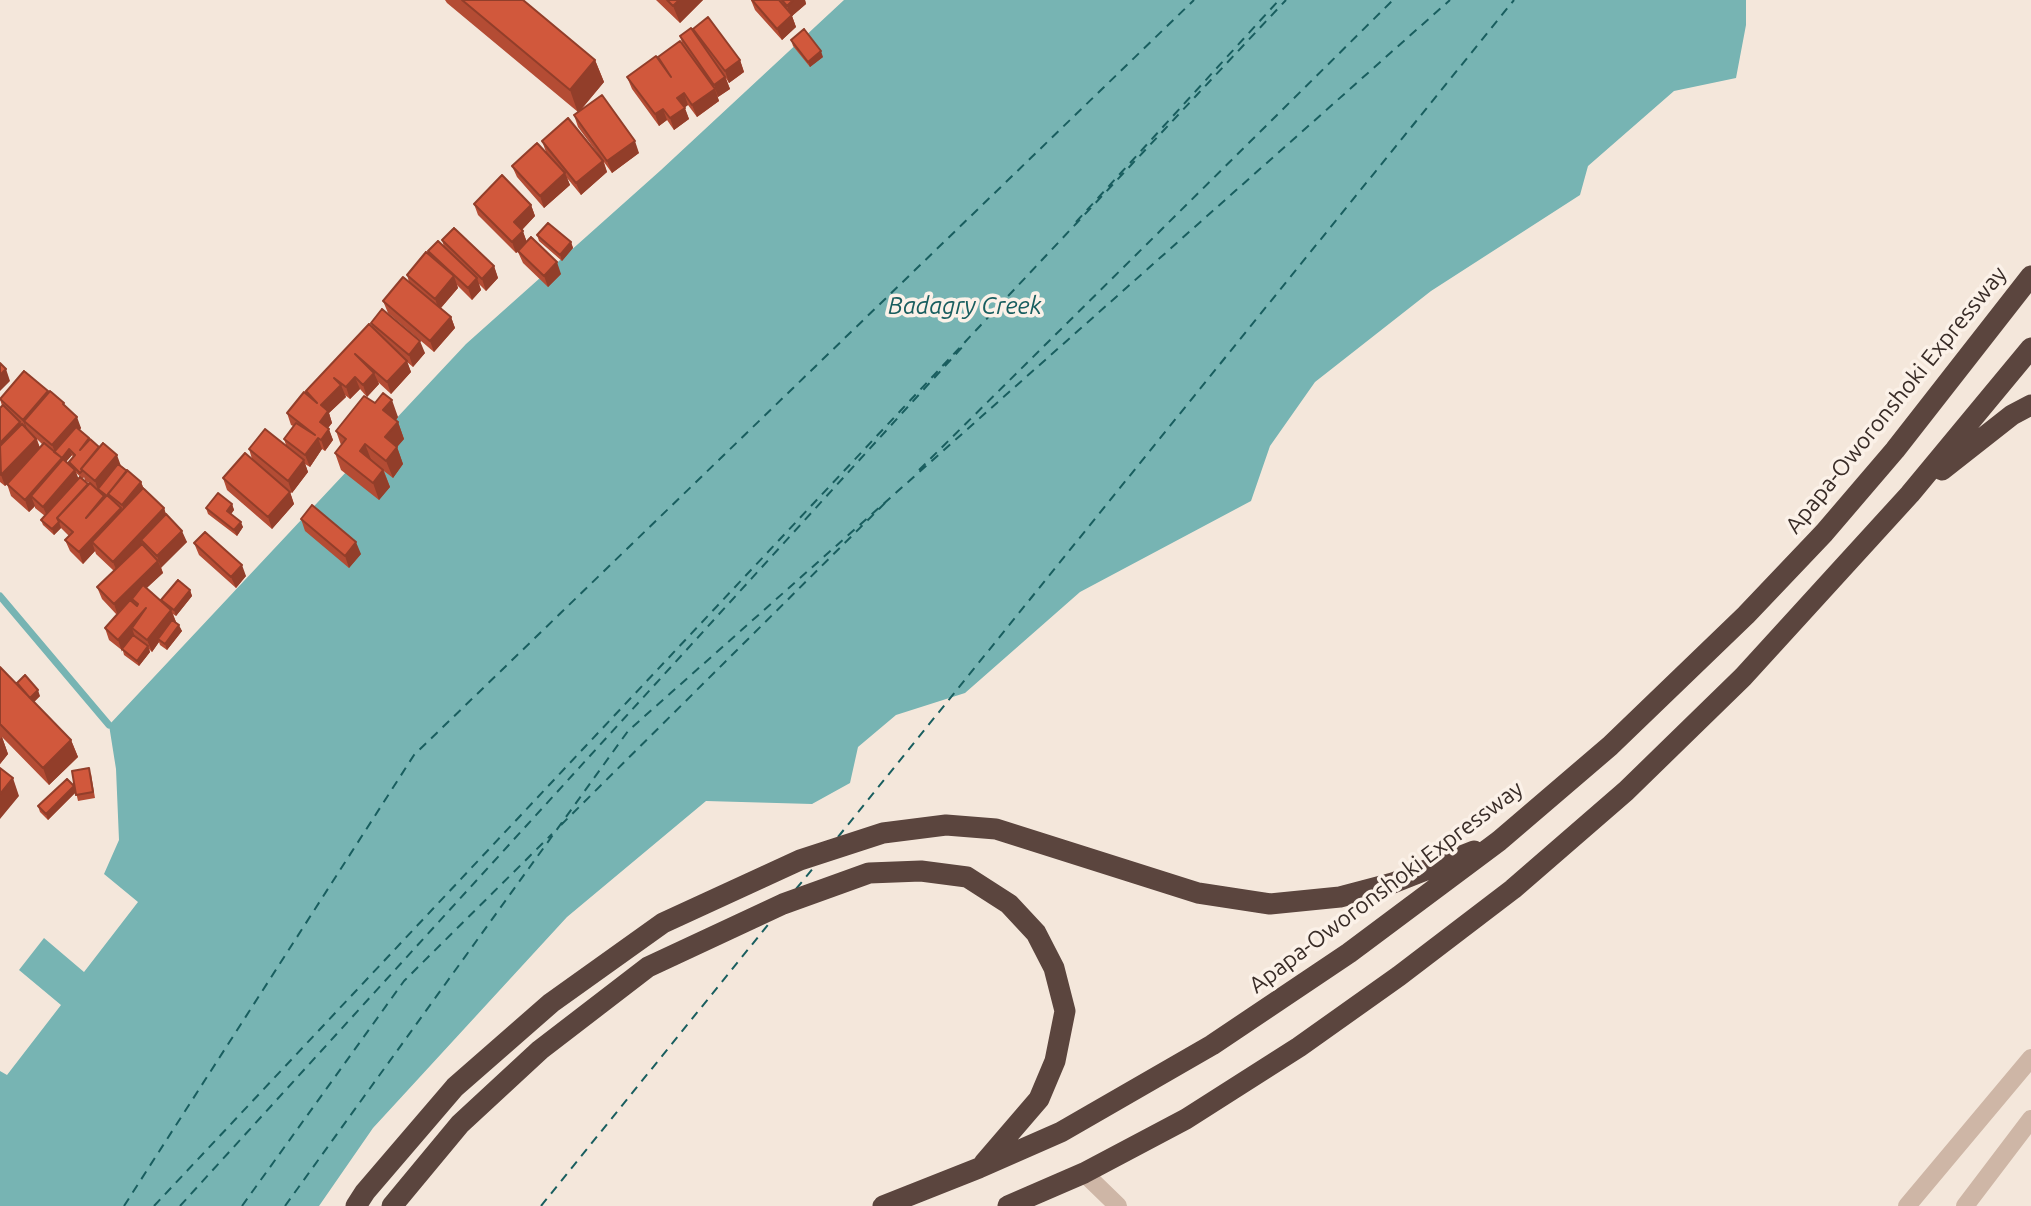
<!DOCTYPE html>
<style>
body{margin:0}
canvas{display:block;background:#f4e7db}
</style>
<canvas width="2031" height="1206"></canvas>
<script>
const context = document.querySelector('canvas').getContext('2d');
context.lineJoin = 'round';
function fill(path, color) { context.fillStyle = color; context.fill(path, 'evenodd'); }
const shape = rows => new Path2D(rows.map(r => 'M' + r).join(''));
function strokePath(path, color, width, dash) { context.strokeStyle = color; context.lineWidth = width; context.lineCap = dash ? 'butt' : 'round'; context.setLineDash(dash || []); context.stroke(path); }
function drawText(font, color, halo, rows, align = 'center') {
  context.font = font + ' Ubuntu,sans-serif'; context.lineWidth = 7; context.setLineDash([]); context.textBaseline = 'middle'; context.strokeStyle = halo; context.fillStyle = color; for (const [text, x, y, turn = 0] of rows) {
    context.save(); context.translate(x, y); context.rotate((+turn || 0) * Math.PI / 180); context.textAlign = isNaN(turn) ? turn : align; if (halo) context.strokeText(text, 0, 0); context.fillText(text, 0, 0); context.restore();
  }
}
const water = shape([
 [844,0,1746,0,1746,25,1736,78,1674,91,1588,166,1580,195,1431,291,1315,382,1270,446,1251,501,1080,592,965,693,896,715,858,747,850,783,812,804,706,801,567,917,373,1128,319,1206,0,1206,0,1071,7,1075,61,1005,19,970,44,938,84,972,138,902,104,874,119,840,116,769,109,725,466,344,661,170]
]);
const stream = shape([
 [0,596,109,725]
]);
const ferry = shape([
 [1076,222,1279,0],
 [919,470,1393,0],
 [561,825,887,501],
 [838,837,1514,0],
 [796,889,815,866],
 [124,1206,414,755,1194,0],
 [154,1206,1286,0],
 [180,1206,966,343],
 [242,1206,404,981,552,834],
 [285,1206,628,731,1450,0],
 [541,1206,771,921]
]);
const minor = shape([
 [1084,1173,1118,1206],
 [1907,1206,2031,1058],
 [1965,1206,2031,1119]
]);
const highway = shape([
 [1942,470,2012,415,2031,405],
 [356,1206,365,1192,455,1087,551,1003,663,923,800,860,883,833,946,825,996,829,1198,893,1270,904,1340,897,1393,883,1474,851],
 [392,1206,460,1124,540,1050,648,967,783,904,869,873,921,871,967,877,1009,904,1036,933,1054,968,1065,1011,1055,1061,1039,1099,984,1163],
 [883,1206,979,1168,1061,1132,1212,1045,1349,953,1499,841,1610,746,1746,615,1824,533,1895,450,2031,276],
 [1008,1206,1084,1173,1186,1119,1299,1047,1399,976,1513,889,1626,791,1743,677,1910,494,2031,348]
]);
const wall = shape([
 [445,0,523,0,595,60,604,82,580,111,639,153,612,173,604,162,607,172,581,195,567,178,570,185,544,208,517,177,512,166,546,152,542,141,598,154,578,127,574,115,578,112,447,3],
 [656,0,703,0,680,23],
 [751,0,805,0,806,4,792,16,796,27,782,40,755,10],
 [693,29,740,60,744,72,729,83,726,78,730,89,718,97,717,95,719,101,697,117,688,105,684,107,689,119,674,130,667,120,659,126,632,89,627,77,660,62,658,57,682,43,680,36,695,34],
 [791,40,823,57,810,67,793,46],
 [474,204,531,205,535,216,522,230,527,242,561,274,548,287,523,263,518,252,516,253,478,215],
 [537,235,571,242,573,248,562,261,539,241],
 [442,240,494,266,498,278,486,291,479,284,481,290,472,300,457,285,458,288,441,308,451,317,455,328,434,352,388,313,383,301,409,282,407,275,431,256,428,251,444,247],
 [371,323,425,353,413,367,407,362,411,372,391,394,378,382,379,384,367,397,360,389,350,399,345,395,346,397,329,413,332,423,328,428,333,440,325,451,322,449,310,467,305,464,308,472,292,493,280,483,290,492,294,504,272,529,227,490,223,478,252,459,249,449,286,445,284,439,293,426,291,425,287,413,308,395,306,391,372,327],
 [48,393,65,406,81,428,80,430,90,440,141,482,144,489,164,508,166,515,187,542,161,567,163,573,146,588,162,602,190,590,192,596,176,616,173,614,176,622,182,631,167,650,160,645,159,642,152,652,149,649,150,652,139,666,124,655,123,651,109,640,105,628,117,615,102,599,97,587,114,571,96,554,95,551,83,564,70,551,65,540,69,536,61,528,54,535,43,525,41,520,45,516,35,508,35,506,29,512,11,496,7,484,10,482,5,486,0,482,0,408,2,406,0,399],
 [37,439,42,444,40,448],
 [72,455,73,457,69,462,70,465,66,462],
 [76,473,83,479,84,477,85,481,89,483,88,484,78,479],
 [375,403,398,417,396,420,398,422,404,439,397,447,403,464,393,478,384,471,390,487,379,500,341,470,335,453,341,445,336,431],
 [232,504,234,510,231,514,243,527,237,536,208,514,206,508],
 [301,519,361,554,349,568,305,531],
 [194,543,246,576,236,588,199,555],
 [0,667,18,685,40,696,34,702,71,740,78,757,49,785,2,737,8,754,0,764],
 [91,774,95,798,78,801,76,792,48,820,40,812,38,806,74,786]
]);
const shadedWall = shape([
 [679,0,703,0,680,23,673,6],
 [793,0,805,0,806,4,792,16,796,27,782,40,777,29,791,17,787,6],
 [821,51,823,57,810,67,808,62],
 [595,60,604,82,578,113,570,90],
 [740,60,744,72,729,83,725,71],
 [725,77,730,89,718,97,714,85],
 [715,89,719,101,697,117,692,105],
 [684,93,688,105,682,110,677,98],
 [685,108,689,119,674,130,670,118],
 [663,109,667,120,659,126,655,114],
 [635,141,639,153,612,173,607,161],
 [603,161,607,172,581,195,576,183],
 [565,173,570,185,544,208,540,196],
 [531,205,535,216,518,234,514,222],
 [523,231,527,243,516,253,512,242],
 [571,242,573,248,562,261,560,255],
 [557,262,561,274,548,287,544,276],
 [494,266,498,278,486,291,482,279],
 [454,276,458,288,439,310,435,299],
 [477,278,481,290,472,300,468,288],
 [451,317,455,328,434,352,430,341],
 [420,341,425,353,413,367,409,355],
 [407,361,411,372,391,394,387,382],
 [6,369,10,381,0,391,0,375],
 [374,373,379,384,367,397,363,385],
 [355,377,360,389,350,399,346,387],
 [341,385,346,397,329,413,332,423,324,433,320,422,321,405],
 [48,391,52,403,24,421,28,431,27,432,23,420],
 [392,400,398,417,390,428,383,410],
 [77,417,81,428,58,455,55,452,52,445],
 [20,422,25,434,0,459,0,443],
 [398,422,404,439,397,447,403,464,393,478,386,461,385,437],
 [329,429,333,440,325,451,321,440],
 [318,438,322,449,310,467,305,455],
 [36,439,41,450,5,486,1,475],
 [365,444,372,462,360,451],
 [69,449,72,455,64,464,62,458],
 [117,455,121,466,98,490,95,481],
 [62,458,66,470,31,496,35,506,29,512,25,500],
 [304,460,308,472,292,493,288,481],
 [75,470,80,482,48,518,43,507],
 [383,470,390,487,379,500,373,483],
 [141,482,145,493,127,517,122,505],
 [290,492,294,504,272,529,268,517],
 [232,504,234,510,229,517,227,511],
 [121,508,125,520,92,542,95,551,83,564,79,552],
 [164,508,168,520,141,540,143,546,118,574,113,562],
 [59,522,61,528,54,535,52,529],
 [241,522,243,527,237,536,234,530],
 [182,531,187,542,161,568,157,556],
 [356,542,361,554,349,568,345,556],
 [158,561,163,573,134,600,132,599,133,602,118,616,114,604],
 [242,565,246,576,236,588,231,577],
 [190,590,192,596,176,616,174,610],
 [146,608,132,628,135,637,122,649,122,652,118,640],
 [171,610,176,622,158,639,159,642,152,652,147,640],
 [179,625,182,631,167,650,165,644],
 [148,646,150,652,139,666,137,661],
 [38,690,40,696,32,704,30,698],
 [2,737,8,754,0,764,0,739],
 [71,740,78,757,49,785,43,768],
 [13,778,19,796,0,819,0,794],
 [74,786,76,792,48,820,46,814]
]);
const building = shape([
 [462,0,523,0,595,60,570,90,462,0],
 [667,0,679,0,673,6,667,0],
 [752,0,779,0,792,15,777,29,752,0],
 [782,0,793,0,787,6,782,0],
 [708,17,740,60,725,71,693,29,708,17],
 [691,28,725,77,714,85,680,36,691,28],
 [804,29,821,51,808,62,791,40,804,29],
 [680,41,715,89,692,105,684,93,677,98,685,108,670,118,663,109,655,114,627,77,656,56,671,77,658,57,680,41],
 [602,95,635,141,607,161,574,115,602,95],
 [568,118,603,161,576,183,542,141,568,118],
 [537,143,565,173,540,196,512,166,537,143],
 [502,175,531,205,514,222,523,231,512,242,474,204,502,175],
 [548,223,571,242,560,255,537,235,548,223],
 [454,228,494,266,482,279,442,240,454,228],
 [531,237,557,262,544,276,518,251,531,237],
 [438,241,477,278,468,288,428,251,438,241],
 [426,252,454,276,435,299,407,275,426,252],
 [403,277,451,317,430,341,383,301,403,277],
 [382,309,420,341,409,355,371,323,382,309],
 [369,324,407,361,387,382,355,354,374,373,363,385,355,377,346,387,334,378,341,385,321,405,328,411,320,422,329,429,321,440,318,438,305,455,284,439,296,423,315,435,287,413,304,392,317,403,306,391,369,324],
 [0,363,6,369,0,375,0,363],
 [24,371,48,391,23,420,0,399,24,371],
 [50,391,64,403,63,404,77,417,52,445,24,421,50,391],
 [383,393,392,400,383,410,398,422,385,437,397,447,386,461,365,444,360,451,383,470,373,483,335,453,346,439,336,431,364,396,375,403,383,393],
 [3,405,20,422,0,443,0,408,3,405],
 [22,424,36,439,1,475,0,446,22,424],
 [76,427,89,438,80,450,90,439,99,447,81,469,82,471,80,473,69,462,75,455,69,449,62,458,54,452,76,427],
 [265,429,304,460,288,481,249,449,265,429],
 [44,443,62,458,25,500,7,484,44,443],
 [103,443,117,455,95,481,81,469,103,443],
 [245,453,290,492,268,517,223,478,245,453],
 [63,459,75,470,43,507,31,496,63,459],
 [118,464,127,471,108,494,109,497,107,495,107,496,98,489,118,464],
 [127,470,141,482,122,505,108,494,127,470],
 [80,477,88,484,57,518,59,522,52,529,41,520,80,477],
 [90,483,104,496,86,518,107,495,121,508,79,552,65,540,73,532,57,518,90,483],
 [143,488,164,508,113,562,92,542,143,488],
 [218,493,232,504,227,511,241,522,234,530,206,508,218,493],
 [312,505,356,542,345,556,301,519,312,505],
 [166,514,182,531,157,556,141,540,166,514],
 [205,532,242,565,231,577,194,543,205,532],
 [142,544,158,561,114,604,97,587,142,544],
 [178,580,190,590,174,610,161,600,178,580],
 [143,585,171,610,147,640,132,628,146,608,118,640,105,628,130,600,137,606,138,604,132,599,143,585],
 [172,620,179,625,165,644,158,639,172,620],
 [133,635,148,646,137,661,122,649,133,635],
 [0,667,71,740,43,768,0,724,0,667],
 [25,675,38,690,30,698,17,683,25,675],
 [0,768,13,778,0,794,0,768],
 [89,768,93,792,76,795,72,771,89,768],
 [67,779,74,786,46,814,38,806,67,779]
]);
const streetNames = [
 ["Apapa-Oworonshoki Expressway",1896,400,-51],
 ["Apapa-Oworonshoki Expressway",1386,887,-37]
];
const waterNames = [
 ["Badagry Creek",965,306]
];
fill(water, '#77b4b3');
strokePath(stream, '#77b4b3', 7);
strokePath(ferry, '#195e5f', 2, [9, 7]);
strokePath(minor, '#ceb6a6', 18);
strokePath(highway, '#5b453e', 21);
fill(wall, '#b44c34');
fill(shadedWall, '#923e2a');
fill(building, '#d1583c');
strokePath(building, '#923e2a', 2);
drawText('23px', '#392c27', '#fbf1e8', streetNames);
drawText('italic 24px', '#195e5f', '#fbf1e8', waterNames);
</script>
